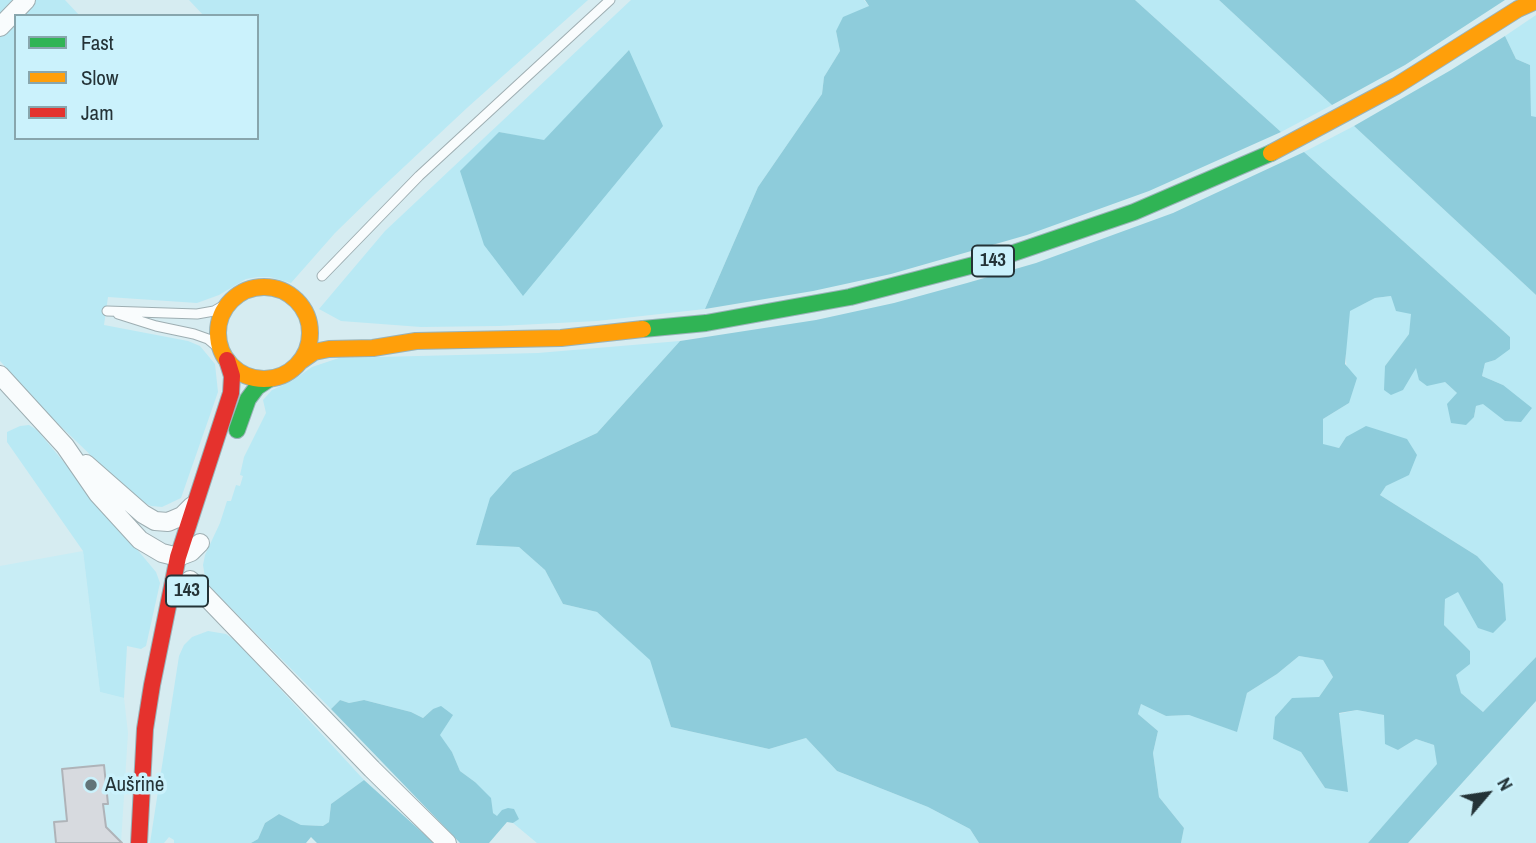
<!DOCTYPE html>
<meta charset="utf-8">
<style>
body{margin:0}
#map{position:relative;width:1536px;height:843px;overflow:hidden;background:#d6ecf1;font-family:"Archivo Narrow",sans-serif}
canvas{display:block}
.legend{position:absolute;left:14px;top:14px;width:245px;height:126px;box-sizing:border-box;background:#cbf2fc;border:2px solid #88a6ad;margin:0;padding:9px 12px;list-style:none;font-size:21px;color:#243337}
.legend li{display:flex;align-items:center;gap:14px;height:35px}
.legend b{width:35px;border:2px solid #88a6ad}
.north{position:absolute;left:1452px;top:759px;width:70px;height:70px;-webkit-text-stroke:5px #cbf2fc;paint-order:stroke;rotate:61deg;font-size:19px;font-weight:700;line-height:28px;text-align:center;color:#243337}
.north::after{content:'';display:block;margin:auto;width:24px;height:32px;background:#243337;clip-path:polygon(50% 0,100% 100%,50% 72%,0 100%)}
</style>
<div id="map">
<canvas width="1536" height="843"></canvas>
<ul class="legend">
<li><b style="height:9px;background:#30b455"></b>Fast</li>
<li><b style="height:9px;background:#ff9f0a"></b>Slow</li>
<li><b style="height:9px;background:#e5322d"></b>Jam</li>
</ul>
<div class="north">N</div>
</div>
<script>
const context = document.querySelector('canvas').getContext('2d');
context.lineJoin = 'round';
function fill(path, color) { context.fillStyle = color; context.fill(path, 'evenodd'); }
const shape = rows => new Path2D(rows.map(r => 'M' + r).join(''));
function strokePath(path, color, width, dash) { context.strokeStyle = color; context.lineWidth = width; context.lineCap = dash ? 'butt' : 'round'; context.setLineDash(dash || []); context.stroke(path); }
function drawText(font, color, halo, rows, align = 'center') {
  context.font = font + ' "Archivo Narrow",sans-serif'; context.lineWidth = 7; context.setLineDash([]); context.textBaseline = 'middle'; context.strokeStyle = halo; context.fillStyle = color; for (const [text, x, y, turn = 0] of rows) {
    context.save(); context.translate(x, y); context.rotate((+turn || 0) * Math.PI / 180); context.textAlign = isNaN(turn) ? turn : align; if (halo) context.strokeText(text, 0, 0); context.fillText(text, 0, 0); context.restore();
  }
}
const built = shape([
 [83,551,100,692,124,698,128,733,121,843,0,843,0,566],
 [1536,701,1536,843,1408,843]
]);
const green = shape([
 [0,0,65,0,80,16,16,16,16,138,257,138,257,16,204,16,189,0,588,0,468,107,375,194,335,233,291,283,270,277,258,277,246,279,219,295,197,303,108,297,104,325,188,341,200,346,215,364,218,392,181,498,162,507,151,506,140,501,129,492,51,417,0,361],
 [631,0,864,0,869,6,836,31,840,51,824,77,822,94,758,187,705,309,597,321,499,326,421,327,341,321,319,309,385,231],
 [629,50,484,245,499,132,544,141],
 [1135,0,1219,0,1332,105,1281,132],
 [1536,15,1536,117,1531,117,1530,65,1516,59,1505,36],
 [1354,126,1536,295,1536,657,1483,712,1461,693,1455,675,1470,651,1444,625,1445,598,1458,591,1467,607,1477,556,1380,495,1386,486,1409,474,1346,437,1339,448,1323,445,1323,419,1349,403,1345,345,1349,311,1375,298,1391,296,1412,313,1409,334,1385,366,1417,367,1445,382,1457,393,1474,417,1476,406,1484,403,1503,385,1482,376,1485,363,1495,360,1510,337,1304,152],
 [680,341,597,433,513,472,476,545,519,547,545,570,563,604,597,612,651,660,671,727,769,749,806,738,837,771,928,807,970,829,979,843,537,843,513,823,519,818,497,817,493,813,475,782,460,771,452,752,439,735,452,714,433,709,423,718,411,712,364,700,349,703,340,700,331,709,210,587,205,577,203,565,205,555,220,523,227,501,231,501,236,485,240,486,243,476,240,475,244,457,266,413,263,400,272,390,292,381,312,367,339,358,538,353],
 [29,425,37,430,156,572,160,583,146,646,141,649,127,646,124,698,100,692,83,551,7,442,7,432,20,426],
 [208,631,226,634,236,641,364,780,331,804,329,822,323,826,301,825,279,814,265,823,258,839,251,843,174,843,174,840,169,837,164,843,150,843,179,656,184,645,192,637],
 [1299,656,1323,660,1333,677,1319,697,1301,752,1325,788,1343,746,1338,714,1357,710,1385,715,1398,750,1416,739,1434,745,1438,764,1368,843,1181,843,1184,828,1159,797,1153,753,1158,731,1138,714,1141,704,1166,716,1189,715,1236,731,1247,693,1277,674]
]);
const forest = shape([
 [865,0,1135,0,1281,132,1149,191,1027,235,891,274,813,291,705,309,758,187,822,94,824,77,840,51,836,31,843,17,869,6],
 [1219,0,1505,0,1405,65,1332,105],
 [1505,36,1516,59,1530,65,1531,116,1536,117,1536,295,1354,126,1451,70],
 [629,50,663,126,523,296,484,245,460,171,499,132,544,140],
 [1304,152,1510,337,1510,349,1495,360,1485,363,1482,376,1503,385,1532,408,1521,422,1505,421,1483,404,1476,406,1474,417,1466,425,1451,423,1447,404,1457,393,1445,382,1427,386,1419,380,1416,368,1403,390,1391,395,1384,390,1385,366,1409,334,1411,314,1396,311,1391,296,1375,298,1350,311,1345,364,1357,378,1349,403,1323,419,1323,444,1339,448,1346,437,1366,426,1407,439,1417,455,1409,475,1386,486,1380,495,1477,556,1503,584,1506,620,1493,633,1478,628,1458,592,1445,599,1444,625,1470,651,1470,664,1456,675,1461,693,1483,712,1536,657,1536,701,1408,843,1368,843,1437,764,1434,745,1416,739,1398,750,1385,744,1384,715,1357,710,1339,713,1348,792,1325,788,1301,752,1273,739,1275,717,1292,698,1319,697,1333,677,1323,660,1299,656,1277,674,1247,693,1237,732,1189,715,1166,716,1141,704,1138,714,1158,731,1153,753,1159,797,1184,828,1181,843,979,843,970,829,928,807,837,771,806,738,769,749,671,727,650,660,597,612,563,604,545,570,519,547,476,545,490,498,513,472,597,433,680,341,816,320,894,303,967,283,1036,263,1173,213],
 [340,700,349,703,364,700,411,712,423,718,433,709,441,706,453,715,440,735,452,752,460,771,475,782,491,798,493,813,497,816,502,810,508,808,514,809,519,819,513,823,507,822,489,843,460,843,331,709],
 [364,780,434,843,317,843,311,837,306,843,251,843,258,839,265,823,279,814,301,825,323,826,329,822,331,804]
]);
const building = shape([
 [104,765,108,804,103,804,106,827,122,843,56,843,54,822,67,821,62,769,104,765]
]);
const lane = shape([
 [322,276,419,176,610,0],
 [107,311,197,314,214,311,228,303],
 [118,314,156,326,194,334,208,339,221,350]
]);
const street = shape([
 [0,27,26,0],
 [0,375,65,446,98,494,140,540,162,553,178,557,191,552,200,543],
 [86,464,143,514,155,521,168,522,182,516,192,506],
 [190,580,372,769,447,843]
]);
const fast = shape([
 [643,329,706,323,850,297,993,260,1134,212,1271,153],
 [237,430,248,399,257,387,269,379]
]);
const slow = shape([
 [1271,153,1396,86,1518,9,1536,1],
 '218 333a46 46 0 1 1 92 0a46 46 0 1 1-92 0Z',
 [301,361,314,352,329,349,373,348,416,341,561,338,643,329]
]);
const jam = shape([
 [139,843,145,729,152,685,178,557,231,393,232,376,227,360]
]);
const markers = [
 [91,785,7,"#627478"]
];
const shields = [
 [993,261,42],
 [187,591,42]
];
const shieldNames = [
 ["143",993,261],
 ["143",187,591]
];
const poiNames = [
 ["Aušrinė",105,785]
];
fill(built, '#c8edf5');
fill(green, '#b9e9f4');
fill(forest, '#8eccdb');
fill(building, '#d7dadf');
strokePath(building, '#afb3b8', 2);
strokePath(lane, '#9eaeb2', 11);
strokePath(street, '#9eaeb2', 20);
strokePath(fast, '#99b2b8', 18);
strokePath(slow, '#99b2b8', 18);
strokePath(jam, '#99b2b8', 18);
strokePath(lane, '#f9fcfd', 9);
strokePath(street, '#f9fcfd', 18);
strokePath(fast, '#30b455', 16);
strokePath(slow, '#ff9f0a', 16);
strokePath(jam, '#e5322d', 16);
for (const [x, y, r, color] of markers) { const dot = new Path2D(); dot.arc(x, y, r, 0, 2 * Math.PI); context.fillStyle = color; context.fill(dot); strokePath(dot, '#cbf2fc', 2.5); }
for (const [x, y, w] of shields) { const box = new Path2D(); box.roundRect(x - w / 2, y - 15.5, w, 31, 5); context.fillStyle = '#cbf2fc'; context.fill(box); strokePath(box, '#243337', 2); }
drawText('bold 19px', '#243337', null, shieldNames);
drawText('21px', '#243337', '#cbf2fc', poiNames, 'left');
</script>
